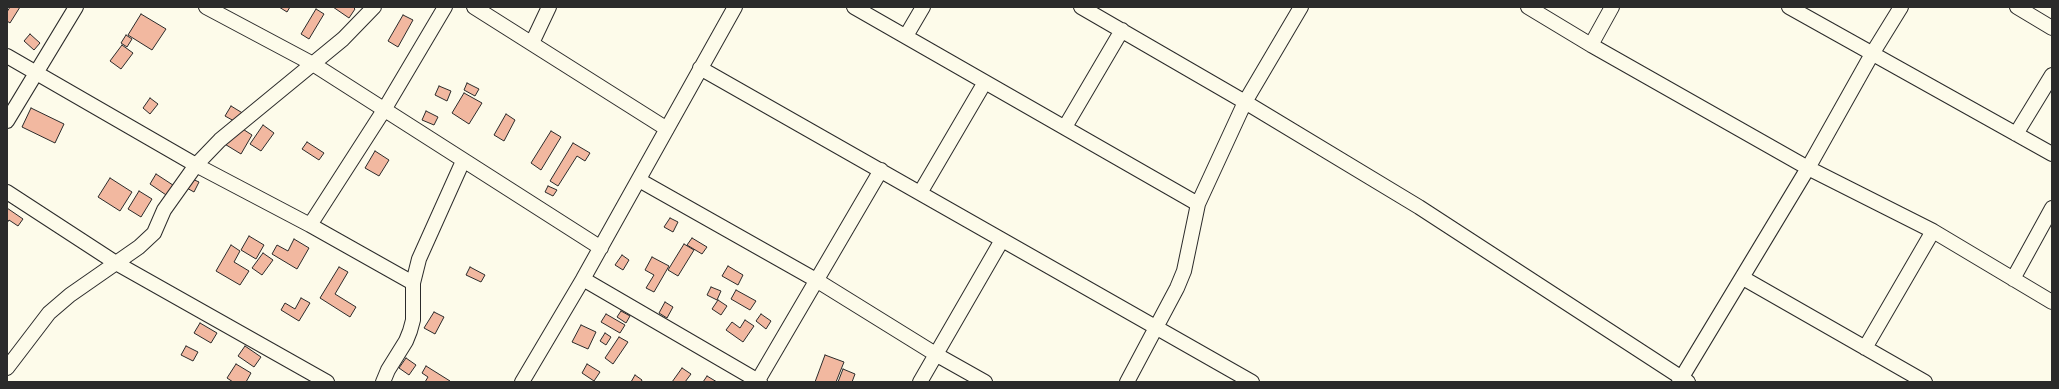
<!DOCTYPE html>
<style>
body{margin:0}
#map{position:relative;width:2059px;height:389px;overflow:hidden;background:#fdfbea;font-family:Arial,sans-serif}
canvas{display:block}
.frame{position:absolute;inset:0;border:8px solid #2b2b2b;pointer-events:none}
</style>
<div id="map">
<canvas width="2059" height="389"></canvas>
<div class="frame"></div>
</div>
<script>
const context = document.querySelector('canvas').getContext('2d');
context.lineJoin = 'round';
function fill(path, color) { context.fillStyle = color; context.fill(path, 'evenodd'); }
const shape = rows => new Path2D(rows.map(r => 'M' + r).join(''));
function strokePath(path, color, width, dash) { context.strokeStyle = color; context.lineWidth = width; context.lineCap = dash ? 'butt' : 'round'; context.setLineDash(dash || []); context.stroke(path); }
const building = shape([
 [10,7,20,7,10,23,7,21,7,12,10,7],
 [279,7,290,7,287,12,279,7],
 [333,7,353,7,355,9,349,18,333,7],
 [316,9,324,14,309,39,301,34,316,9],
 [141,14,166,29,152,50,128,35,141,14],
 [403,15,413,20,398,47,388,41,403,15],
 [30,34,40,43,34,50,24,41,30,34],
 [126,35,132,39,127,47,121,43,126,35],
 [122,45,133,53,121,69,110,61,122,45],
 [467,83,479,89,475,96,464,90,467,83],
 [439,86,451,91,447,101,435,95,439,86],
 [464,93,482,103,469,124,452,113,464,93],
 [150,98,158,104,150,114,143,108,150,98],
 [231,106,249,117,243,126,225,116,231,106],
 [31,108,64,124,55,143,22,127,31,108],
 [426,111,438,117,434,125,422,120,426,111],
 [506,114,515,120,504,141,494,135,506,114],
 [235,124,252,135,241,154,223,143,235,124],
 [263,125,274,133,261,151,250,144,263,125],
 [551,131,561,137,541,170,531,163,551,131],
 [307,142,324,153,319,160,302,149,307,142],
 [573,143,590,153,585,161,577,156,558,186,550,181,573,143],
 [375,151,389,160,379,176,365,168,375,151],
 [156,174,179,189,172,199,150,184,156,174],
 [110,178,132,192,120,211,98,197,110,178],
 [190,178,199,182,194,192,185,187,190,178],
 [548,186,557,190,553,196,545,192,548,186],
 [139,191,152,199,141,217,128,209,139,191],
 [7,208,23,219,18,226,9,220,7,223,7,208],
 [670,218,678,222,673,232,664,227,670,218],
 [249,236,264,245,256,259,241,250,249,236],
 [692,238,707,247,702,254,687,245,692,238],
 [294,239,309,248,297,269,272,254,277,245,288,251,294,239],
 [684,244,694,250,678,276,668,270,684,244],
 [231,245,240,251,234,262,249,271,240,285,216,271,231,245],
 [263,253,273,260,262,275,252,268,263,253],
 [622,255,629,260,623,270,615,265,622,255],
 [652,257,669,266,654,292,646,288,654,275,645,270,652,257],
 [728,266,743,275,738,285,722,276,728,266],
 [339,267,348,272,335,294,356,307,350,317,320,298,339,267],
 [470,267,485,275,481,282,466,275,470,267],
 [711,287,721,291,717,300,707,295,711,287],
 [736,290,756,301,750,310,731,299,736,290],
 [301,298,310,303,299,321,281,310,285,303,295,309,301,298],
 [718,300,727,306,721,315,712,309,718,300],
 [665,302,673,307,667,318,659,313,665,302],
 [621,311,630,316,626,323,617,317,621,311],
 [434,312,444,317,435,334,424,328,434,312],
 [606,314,625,325,620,333,601,322,606,314],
 [761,314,771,321,766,329,756,321,761,314],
 [745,320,754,326,743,342,726,330,732,322,740,328,745,320],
 [200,323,217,333,211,343,194,333,200,323],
 [581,325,596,332,588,349,572,342,581,325],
 [605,333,611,337,606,345,600,341,605,333],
 [619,337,628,342,613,364,605,358,619,337],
 [186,346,198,352,193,361,181,355,186,346],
 [245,346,261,357,254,367,238,356,245,346],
 [825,355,844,362,836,382,815,382,825,355],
 [406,358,416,365,409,375,399,368,406,358],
 [236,364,251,373,246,382,233,382,227,378,236,364],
 [587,364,600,372,594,381,582,373,587,364],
 [426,366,450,381,449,382,425,382,428,377,422,373,426,366],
 [682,368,691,374,685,382,672,382,682,368],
 [843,369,855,374,852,382,838,382,843,369],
 [635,375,642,380,641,382,631,382,635,375],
 [707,376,717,382,703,382,707,376]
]);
const minor = shape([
 [206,7,313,64,601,248],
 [474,7,667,129],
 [854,7,1198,204],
 [1081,7,1245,102,1419,207,1688,382],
 [1528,7,1591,45,1808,168,1933,231,2052,302],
 [1789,7,2052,154],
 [2017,7,2052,28],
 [906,36,923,7],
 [532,43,549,7],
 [1591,45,1612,7],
 [7,56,196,165,310,225,413,283],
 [700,68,1252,382],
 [7,121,76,7],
 [1065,127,1122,30],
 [2016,134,2052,75],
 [639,180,816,280,937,355,985,382],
 [7,192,116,263,327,382],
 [920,193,985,82],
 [310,225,384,110,445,7],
 [1743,278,1925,382],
 [583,279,760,382],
 [2013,279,2052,208],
 [1865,348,1933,231],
 [7,368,49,313,70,295,139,247,154,233,164,210,196,165,220,140,343,39,374,7],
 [383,382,388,370,406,341,410,331,413,320,413,283,419,259,463,161],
 [522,382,583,279,735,7],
 [757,382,881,170],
 [920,382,1002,240],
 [1127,382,1177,288,1184,271,1198,204,1245,102,1301,7],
 [1679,382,1808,168,1872,54,1901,7]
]);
fill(building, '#f2b8a0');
strokePath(building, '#2b2b2b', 1);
strokePath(minor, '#2b2b2b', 16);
strokePath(minor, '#fdfbea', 14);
</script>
